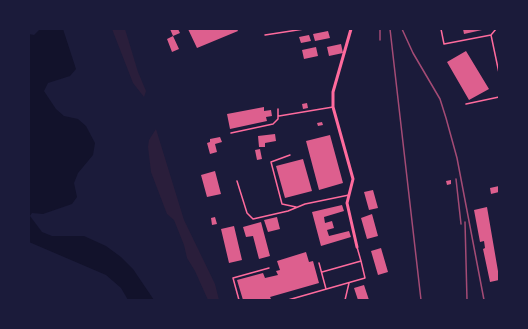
<!DOCTYPE html>
<style>
body{margin:0}
#map{position:relative;width:528px;height:329px;overflow:hidden;background:#1b1b3a;font-family:"Work Sans",sans-serif}
canvas{display:block}
.frame{position:absolute;inset:0;border:30px solid #1b1b3a;pointer-events:none}
</style>
<div id="map">
<canvas width="528" height="329"></canvas>
<div class="frame"></div>
</div>
<script>
const context = document.querySelector('canvas').getContext('2d');
context.lineJoin = 'round';
function fill(path, color) { context.fillStyle = color; context.fill(path, 'evenodd'); }
const shape = rows => new Path2D(rows.map(r => 'M' + r).join(''));
function strokePath(path, color, width, dash) { context.strokeStyle = color; context.lineWidth = width; context.lineCap = dash ? 'butt' : 'round'; context.setLineDash(dash || []); context.stroke(path); }
const green = shape([
 [112,29,125,29,138,72,146,91,144,97,133,83],
 [156,129,184,220,215,284,219,300,208,300,195,271,187,258,184,245,174,220,167,214,151,172,148,147,149,140]
]);
const water = shape([
 [40,29,63,29,76,69,70,76,48,83,44,91,56,109,64,116,78,119,86,126,95,143,93,155,78,173,74,183,77,197,72,204,43,214,32,213,30,216,42,232,52,236,84,236,106,246,121,257,133,269,154,300,128,300,121,288,106,275,29,242,29,34,34,35]
]);
const building = shape([
 [170,29,178,29,180,33,173,36],
 [188,29,237,29,238,31,197,48],
 [463,29,481,29,482,30,464,34],
 [328,31,330,38,315,41,313,34],
 [309,35,311,41,301,43,299,37],
 [173,36,179,49,172,52,167,39],
 [341,44,343,53,329,56,327,47],
 [316,47,318,56,304,59,302,50],
 [466,51,489,89,469,100,447,62],
 [307,103,308,108,303,109,302,104],
 [264,107,264,111,271,110,272,116,266,117,267,121,230,129,227,114],
 [322,122,323,125,318,126,317,123],
 [275,134,276,141,265,143,265,147,259,147,258,136],
 [330,135,343,183,319,190,306,141],
 [220,137,222,142,215,144,217,152,210,154,207,143,210,142,210,139],
 [260,149,262,159,257,160,255,150],
 [303,159,312,191,285,198,276,166],
 [215,171,221,194,207,197,201,175],
 [451,180,451,184,447,185,446,181],
 [499,186,499,192,491,194,490,188],
 [373,190,378,208,369,210,364,192],
 [342,205,344,211,324,217,325,223,332,221,334,228,327,230,329,236,349,231,351,237,321,246,312,212],
 [487,207,499,277,499,280,490,282,483,249,485,248,484,241,480,242,474,210],
 [372,214,378,236,367,239,361,218],
 [215,217,217,224,212,225,211,218],
 [277,217,280,229,268,232,264,220],
 [261,222,270,256,259,259,253,236,246,237,243,227],
 [234,226,242,260,229,263,221,229],
 [381,248,388,272,378,275,371,251],
 [306,252,309,262,313,261,319,283,270,297,271,299,268,300,243,300,237,280,263,273,265,278,278,275,276,271,280,270,277,261],
 [364,285,369,300,358,300,354,288]
]);
const service = shape([
 [441,29,444,44,491,35],
 [496,29,491,35,499,73],
 [265,35,304,29],
 [466,104,499,97],
 [279,116,333,107],
 [231,133,273,124,278,119,278,109],
 [290,155,271,162,282,204,296,207],
 [237,181,247,213,253,219,288,211,305,204,349,195],
 [319,263,326,289],
 [322,272,361,261,357,247],
 [239,300,233,278,269,268],
 [288,300,365,278,361,261],
 [345,300,349,283]
]);
const minor = shape([
 [351,29,333,92,333,107,353,179,347,203,357,247]
]);
const rail = shape([
 [390,29,421,300],
 [402,29,413,53,440,99,446,118,457,158,484,300],
 [380,40,380,29],
 [456,179,461,224],
 [465,222,467,300]
]);
fill(green, '#2a1e3b');
fill(water, '#12122b');
fill(building, '#dd5f8e');
strokePath(service, '#ff6b9d', 1.5);
strokePath(minor, '#ff6b9d', 3);
strokePath(rail, '#a44b75', 1.5);
</script>
